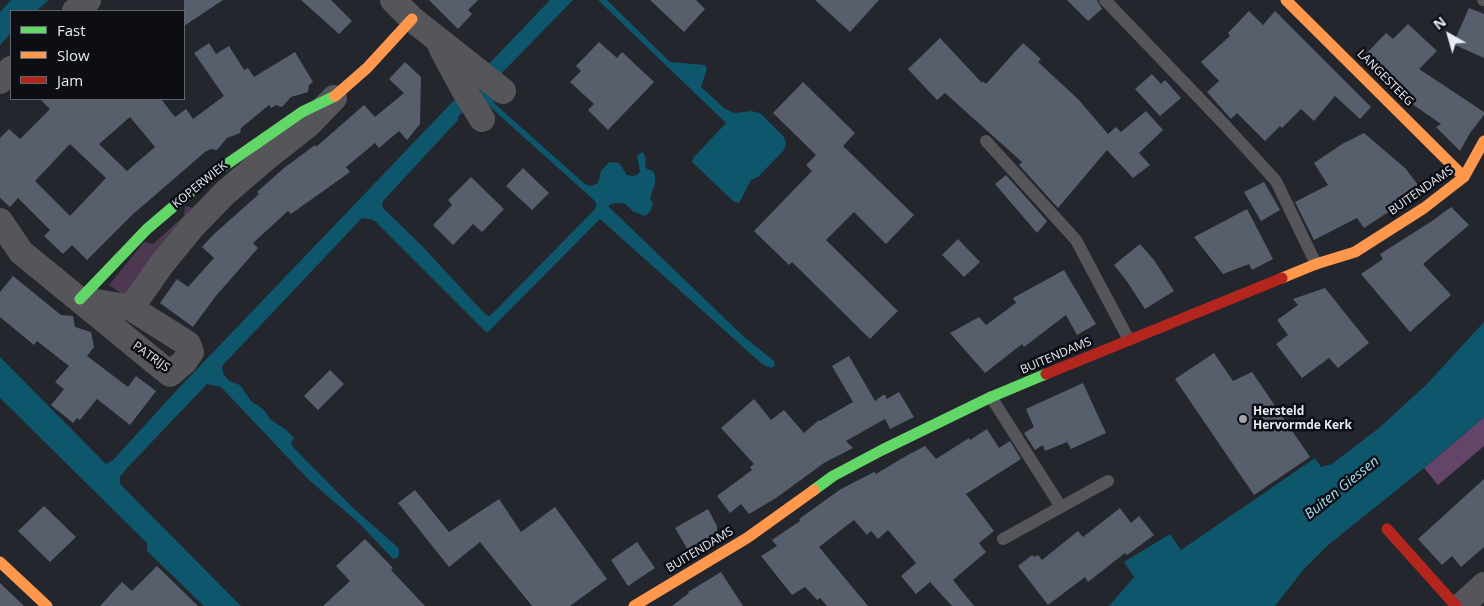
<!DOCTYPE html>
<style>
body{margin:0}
#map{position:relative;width:1484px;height:606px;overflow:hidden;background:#24262e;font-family:"Open Sans",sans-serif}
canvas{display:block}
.legend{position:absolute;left:10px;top:10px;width:175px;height:90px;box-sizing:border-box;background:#0c0e13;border:1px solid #64666d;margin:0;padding:6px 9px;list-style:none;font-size:15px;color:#e7e9f3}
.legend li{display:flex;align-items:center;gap:10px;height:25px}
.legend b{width:25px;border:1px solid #64666d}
.north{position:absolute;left:1424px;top:10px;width:50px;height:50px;-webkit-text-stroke:4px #0c0e13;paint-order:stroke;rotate:322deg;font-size:14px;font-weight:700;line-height:20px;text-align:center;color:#e7e9f3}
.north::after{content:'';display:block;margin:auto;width:18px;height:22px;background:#e7e9f3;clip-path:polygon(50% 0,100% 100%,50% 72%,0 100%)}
</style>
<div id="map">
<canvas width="1484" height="606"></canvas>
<ul class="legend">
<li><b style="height:6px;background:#63d668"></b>Fast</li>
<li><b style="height:6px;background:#ff974d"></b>Slow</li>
<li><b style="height:6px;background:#b3261e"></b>Jam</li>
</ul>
<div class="north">N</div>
</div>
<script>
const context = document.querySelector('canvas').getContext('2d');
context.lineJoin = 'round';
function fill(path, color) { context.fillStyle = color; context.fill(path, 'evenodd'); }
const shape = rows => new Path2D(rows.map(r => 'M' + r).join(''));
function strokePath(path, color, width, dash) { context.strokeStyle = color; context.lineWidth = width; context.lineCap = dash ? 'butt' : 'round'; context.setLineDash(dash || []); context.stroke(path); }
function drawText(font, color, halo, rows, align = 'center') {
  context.font = font + ' "Open Sans",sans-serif'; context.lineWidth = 5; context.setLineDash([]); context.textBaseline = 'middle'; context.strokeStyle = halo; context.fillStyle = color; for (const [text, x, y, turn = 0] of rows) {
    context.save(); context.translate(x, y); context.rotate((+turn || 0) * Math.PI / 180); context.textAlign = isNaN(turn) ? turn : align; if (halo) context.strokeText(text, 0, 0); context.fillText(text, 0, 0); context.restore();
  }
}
const green = shape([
 [185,206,194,208,125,296,112,287,109,285,144,242,153,244,184,216]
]);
const forest = shape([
 [1484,417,1484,446,1438,485,1424,468]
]);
const water = shape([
 [11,0,49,0,36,11,11,11,11,33,0,45,0,12],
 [550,0,573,0,497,78,490,94,495,104,586,185,591,186,598,183,601,171,609,162,619,163,627,175,634,176,638,174,640,171,637,156,642,152,644,154,646,159,645,166,647,169,653,171,655,176,655,183,650,198,653,204,650,212,645,216,634,212,624,203,615,203,609,205,609,207,743,336,774,361,775,365,771,368,762,364,600,219,487,333,374,220,362,218,222,366,223,373,229,381,240,385,251,401,263,409,271,420,285,429,294,438,291,442,293,447,353,508,393,543,399,549,399,555,397,558,393,559,360,524,309,480,221,387,207,384,127,468,120,477,120,483,123,487,241,606,204,606,147,551,147,543,0,398,0,357,106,464,113,460,177,390],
 [478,96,596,202,596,208,493,313,489,316,485,314,423,247,383,208,382,205,383,201,458,120,458,117],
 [598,0,607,0,670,62,705,65,707,69,701,87,725,109,735,113,751,111,760,113,784,137,786,144,784,150,758,177,751,180,739,203,733,201,692,162,694,157,726,123],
 [1484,322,1484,417,1424,468,1327,546,1303,570,1275,606,1109,606,1134,577,1124,562,1170,534,1181,550,1315,458,1321,467,1332,464,1379,428,1427,384]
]);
const building = shape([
 [184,0,223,0,184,26],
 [301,0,331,0,352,21,339,34],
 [429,0,478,0,468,10,472,14,458,29],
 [650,0,696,0,705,9,684,32],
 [815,0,879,0,850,32],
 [1067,0,1097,0,1102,9,1088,21],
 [1469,8,1484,14,1484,58,1453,44],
 [1249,11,1263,25,1275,11,1371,107,1360,119,1335,96,1314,121,1301,109,1282,128,1280,126,1265,141,1237,113,1231,119,1207,92,1219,81,1201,62,1230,36,1228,33],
 [1408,24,1437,51,1419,69,1484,112,1484,115,1470,133,1460,151,1436,127,1441,124,1415,106,1364,56,1386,33,1393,39],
 [940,38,982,83,983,81,986,84,1023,43,1041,59,1038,62,1078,99,1108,134,1116,127,1121,132,1146,111,1163,130,1139,153,1150,165,1133,178,1107,150,1058,208,1019,165,1022,162,945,93,937,100,908,69],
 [599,42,617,58,622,52,654,82,608,130,588,110,594,104,570,82,581,71,576,66],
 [209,43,216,54,229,46,244,70,248,68,254,77,295,52,313,82,309,85,308,92,291,97,282,107,276,105,271,108,269,105,241,128,240,133,227,138,217,150,211,149,205,152,132,215,87,260,72,245,63,254,44,236,50,230,18,198,10,207,0,198,0,138,9,129,20,139,50,109,40,99,161,99,175,117,186,109,193,119,224,96,194,53],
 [130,117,155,147,127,171,99,144],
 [70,144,106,178,70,216,35,181],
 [405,62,421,77,420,124,407,140,399,131,379,148,375,143,346,167,350,172,291,214,288,211,253,243,258,248,215,297,193,327,160,303,177,279,188,287,214,258,202,247,213,235,259,194,257,192,284,168,315,145,316,147,364,105,375,117,404,93,389,79],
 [1152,74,1161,84,1165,80,1181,98,1160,116,1135,89],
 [803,82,855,133,843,146,914,215,886,244,854,212,826,240,898,311,870,339,792,262,789,265,754,231,812,171,806,165,816,155,773,113],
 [1364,133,1405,168,1422,190,1364,228,1357,218,1314,240,1295,202,1328,185,1314,163,1342,144],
 [523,168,549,193,532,210,506,186],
 [1006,175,1047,221,1037,233,995,184],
 [471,177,504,209,482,232,473,224,453,245,433,225,452,205,448,200],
 [1264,182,1280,210,1261,221,1244,192],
 [1451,207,1469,225,1423,264,1451,295,1410,332,1361,274,1383,259,1380,254,1432,221],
 [1247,209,1273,259,1252,270,1249,264,1223,274,1194,237],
 [958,239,980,262,964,277,942,255],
 [1140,244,1154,260,1174,291,1145,309,1126,280,1114,265],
 [1064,270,1096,324,1077,335,1066,315,1024,347,1022,344,985,373,950,333,979,317,986,325,1016,303,1013,298],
 [13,276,61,315,73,316,75,327,91,332,94,347,87,356,128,387,136,376,156,391,130,425,97,399,80,420,77,418,73,423,51,405,64,389,55,382,69,366,37,341,34,345,0,317,0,292],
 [1325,288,1369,343,1338,368,1329,358,1302,378,1276,344,1288,335,1277,320,1298,305,1293,299],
 [1214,353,1233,381,1252,372,1310,457,1254,495,1175,379],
 [849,356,875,401,883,395,885,395,887,399,899,392,914,417,890,429,885,419,846,441,853,448,824,463,776,498,749,514,741,504,730,513,717,496,752,470,750,467,754,464,721,428,754,399,771,420,784,410,804,433,819,420,820,421,853,402,832,366],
 [330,370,344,384,318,410,304,396],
 [1083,383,1106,433,1071,449,1067,442,1045,451,1043,445,1035,450,1024,433,1034,427,1026,409],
 [987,429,999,448,1010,441,1021,459,966,494,994,531,979,543,986,552,953,580,974,606,952,606,930,582,916,594,901,576,916,563,888,530,878,539,871,531,867,535,854,520,819,547,868,606,827,606,820,598,817,600,805,587,792,595,761,556,777,546,772,540,800,521,799,519,841,489,874,472,876,474,906,456,925,446,936,459,969,438,970,440],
 [1484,479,1484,547,1461,567,1452,556,1442,565,1418,539],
 [415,490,449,532,499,499,521,532,555,507,607,579,570,606,532,606,480,542,449,567,398,503],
 [44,506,76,537,50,562,18,531],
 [1120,508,1131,523,1139,516,1154,535,1127,555,1125,553,1088,582,1085,577,1048,605,1018,566,1032,555,1035,557,1038,555,1042,560,1078,531,1083,537],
 [708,509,717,526,717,533,688,550,675,528],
 [365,539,393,568,391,570,425,606,323,606,350,581,336,566],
 [637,542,655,568,628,586,611,560],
 [157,566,198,606,100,606,122,582,132,591],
 [721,572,743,606,672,606,689,593,688,592],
 [0,583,24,606,0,606]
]);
const lane = shape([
 [1105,0,1224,124,1276,181,1316,264],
 [1483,0,1484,0],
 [986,141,1076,240,1129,340],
 [991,397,1061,507],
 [1003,539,1108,481]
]);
const street = shape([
 [393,0,412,19,503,91],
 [75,11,88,0],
 [441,47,464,90,482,119],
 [0,81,11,69],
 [0,221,21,252,170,374,184,362,191,352,188,344,131,308,80,299],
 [131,308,161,265,193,226,225,193,266,158,309,124,334,98],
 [1461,606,1484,585]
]);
const fast = shape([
 [80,299,147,229,207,178,302,112,335,96],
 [814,490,833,476,882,450,991,397,1046,374]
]);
const slow = shape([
 [1286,0,1464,177],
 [335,96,367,68,412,19],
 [1282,278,1316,264,1355,252,1424,208,1464,177,1484,141],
 [0,562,47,606],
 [634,606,747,538,814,490]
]);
const jam = shape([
 [1046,374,1282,278],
 [1387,529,1456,606]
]);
const markers = [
 [1243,419,5,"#a3a5ae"]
];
const streetNames = [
 ["LANGESTEEG",1385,78,45],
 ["KOPERWIEK",200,185,-39],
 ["BUITENDAMS",1421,191,-35],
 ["BUITENDAMS",1056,356,-23],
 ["PATRIJS",151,357,36],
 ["BUITENDAMS",700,550,-31]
];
const poiNames = [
 ["Hersteld",1253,412],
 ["Hervormde Kerk",1253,426]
];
const waterNames = [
 ["Buiten Giessen",1342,488,-39]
];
fill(green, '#4e3851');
fill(forest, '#644469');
fill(water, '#0d566c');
fill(building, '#565f6b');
strokePath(lane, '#565559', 12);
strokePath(street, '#565559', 26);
strokePath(fast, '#63d668', 11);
strokePath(slow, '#ff974d', 11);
strokePath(jam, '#b3261e', 11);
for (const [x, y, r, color] of markers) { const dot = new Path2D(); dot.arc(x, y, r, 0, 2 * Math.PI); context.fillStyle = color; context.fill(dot); strokePath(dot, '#0c0e13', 2); }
drawText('12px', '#e7e9f3', '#0c0e13', streetNames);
drawText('bold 12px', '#e7e9f3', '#0c0e13', poiNames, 'left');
drawText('italic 14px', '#a6dff5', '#0c0e13', waterNames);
</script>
